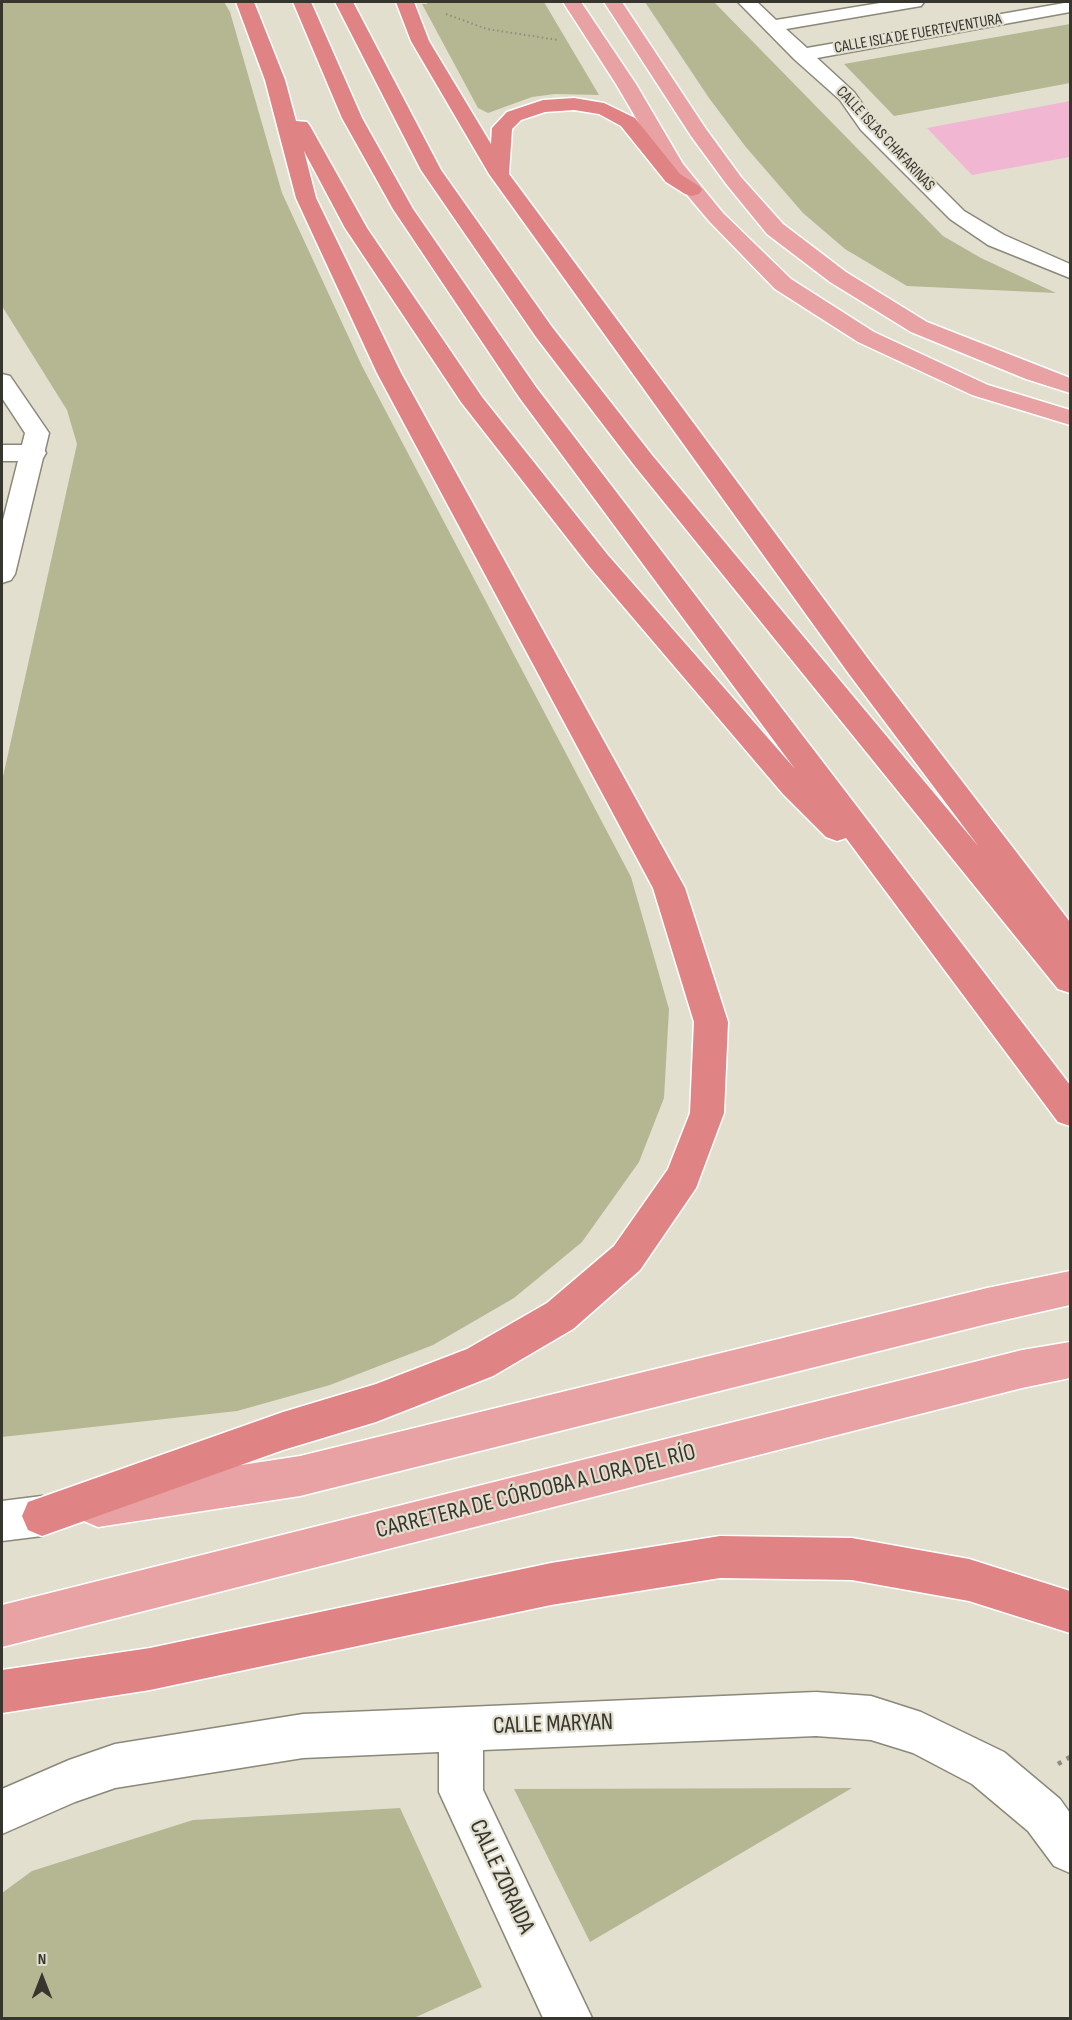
<!DOCTYPE html>
<meta charset="utf-8">
<style>
body{margin:0}
#map{position:relative;width:1072px;height:2020px;overflow:hidden;background:#e2dfcf;font-family:"Sofia Sans Condensed",sans-serif}
canvas{display:block}
.frame{position:absolute;inset:0;border:3px solid #36352e;pointer-events:none}
.north{position:absolute;left:12px;top:1948px;width:60px;height:60px;-webkit-text-stroke:4px #e2dfcf;paint-order:stroke;rotate:0deg;font-size:16px;font-weight:700;line-height:24px;text-align:center;color:#36352e}
.north::after{content:'';display:block;margin:auto;width:21px;height:27px;background:#36352e;clip-path:polygon(50% 0,100% 100%,50% 72%,0 100%)}
</style>
<div id="map">
<canvas width="1072" height="2020"></canvas>
<div class="frame"></div>
<div class="north">N</div>
</div>
<script>
const context = document.querySelector('canvas').getContext('2d');
context.lineJoin = 'round';
function fill(path, color) { context.fillStyle = color; context.fill(path, 'evenodd'); }
const shape = rows => new Path2D(rows.map(r => 'M' + r).join(''));
function strokePath(path, color, width, dash) { context.strokeStyle = color; context.lineWidth = width; context.lineCap = dash ? 'butt' : 'round'; context.setLineDash(dash || []); context.stroke(path); }
function drawText(font, color, halo, rows, align = 'center') {
  context.font = font + ' "Sofia Sans Condensed",sans-serif'; context.lineWidth = 4.5; context.setLineDash([]); context.textBaseline = 'middle'; context.strokeStyle = halo; context.fillStyle = color; for (const [text, x, y, turn = 0] of rows) {
    context.save(); context.translate(x, y); context.rotate((+turn || 0) * Math.PI / 180); context.textAlign = isNaN(turn) ? turn : align; if (halo) context.strokeText(text, 0, 0); context.fillText(text, 0, 0); context.restore();
  }
}
const green = shape([
 [2,2,224,2,230,12,282,193,362,366,631,877,669,1009,664,1098,639,1162,582,1242,514,1298,433,1345,330,1385,237,1411,2,1437,2,781,77,444,67,410,2,306],
 [427,2,544,2,599,95,555,94,532,97,488,113,478,108,422,4,427,4],
 [645,2,714,2,943,236,981,258,1056,293,907,286,845,249,803,213,745,146,709,98],
 [1070,24,1070,83,894,116,844,64],
 [852,1788,590,1942,514,1789],
 [400,1808,482,1987,414,2018,2,2018,2,1893,32,1871,193,1820]
]);
const building = shape([
 [1070,101,1070,157,972,175,927,128]
]);
const pathFar1 = shape([
 [446,14,487,29,558,40]
]);
const path = shape([
 [1058,1764,1070,1757]
]);
const pedestrian = shape([
 [2,445,34,445,43,448,46,453,43,458,34,461,2,461,2,445]
]);
const minor = shape([
 [738,2,757,2,776,20,886,2,924,2,921,6,915,7,786,29,807,48,1070,2,1070,12,817,58,854,92,875,122,964,211,1004,235,1070,264,1070,278,988,245,950,219,861,130,840,100,794,59,738,2],
 [2,374,10,376,49,433,15,574,11,580,2,583,2,524,25,433,2,398,2,374],
 [816,1692,871,1696,921,1712,1004,1752,1060,1799,1070,1813,1070,1873,1054,1866,1028,1831,972,1784,913,1753,871,1740,816,1736,483,1750,483,1790,592,2018,543,2018,439,1792,439,1752,303,1758,115,1788,75,1802,2,1834,2,1789,69,1760,115,1744,303,1714,816,1692]
]);
const secondary = shape([
 [42,1496,56,1502,62,1516,56,1530,42,1536,2,1541,2,1501,42,1496]
]);
const primary = shape([
 [563,2,581,2,636,84,683,164,723,213,791,279,874,332,988,385,1070,410,1070,425,972,395,858,342,775,289,709,221,667,171,616,84,563,2],
 [604,2,622,2,706,129,741,177,783,224,846,272,927,322,1070,378,1070,393,1026,379,911,332,830,282,767,234,727,185,691,136,604,2],
 [1070,1271,1070,1305,987,1324,300,1496,98,1527,84,1521,78,1507,84,1493,98,1487,300,1456,987,1288,1070,1271],
 [1070,1342,1070,1378,1022,1388,2,1647,2,1605,1022,1350,1070,1342]
]);
const trunk = shape([
 [236,2,254,2,285,80,296,121,307,122,310,126,367,228,482,397,607,554,795,769,519,397,393,209,342,118,293,2,311,2,362,118,413,209,536,387,1070,1085,1070,1126,1058,1122,846,838,837,841,826,837,783,794,589,566,461,402,345,228,304,151,316,198,401,373,685,888,728,1022,724,1113,696,1188,640,1270,573,1329,493,1376,376,1422,283,1450,42,1536,28,1530,22,1516,28,1502,283,1412,376,1384,467,1349,547,1303,614,1246,668,1169,690,1113,694,1022,653,888,377,373,296,198,265,80,236,2],
 [335,2,353,2,441,170,552,327,652,455,979,847,849,674,489,174,411,41,396,2,414,2,429,41,491,144,492,128,507,112,543,100,574,98,604,103,635,118,680,174,699,186,702,190,699,194,692,196,685,194,666,182,621,126,599,114,574,110,545,112,521,120,512,129,509,174,869,660,1070,922,1070,993,1058,989,634,465,536,337,421,170,335,2],
 [720,1536,852,1538,969,1559,1070,1591,1070,1633,969,1601,852,1580,720,1578,551,1605,150,1690,2,1713,2,1670,150,1648,551,1563,720,1536]
]);
const farStreetnames = [
 ["CALLE ISLA DE FUERTEVENTURA",918,34,-10],
 ["CALLE ISLAS CHAFARINAS",885,139,47]
];
const nearStreetnames = [
 ["CARRETERA DE CÓRDOBA A LORA DEL RÍO",536,1492,-14],
 ["CALLE MARYAN",553,1725,-2],
 ["CALLE ZORAIDA",501,1877,65]
];
fill(green, '#b5b792');
fill(building, '#f1b7d2');
strokePath(pedestrian, '#8b8879', 3);
strokePath(minor, '#8b8879', 3);
strokePath(secondary, '#8b8879', 3);
strokePath(primary, '#fff', 3);
strokePath(trunk, '#fff', 3);
strokePath(pathFar1, '#8e8c81', 2, [1.5, 3]);
strokePath(path, '#8e8c81', 4.5, [4, 6]);
fill(pedestrian, '#fff');
fill(minor, '#fff');
fill(secondary, '#fff');
fill(primary, '#e8a2a3');
fill(trunk, '#e08384');
drawText('16px', '#36352e', '#e2dfcf', farStreetnames);
drawText('24px', '#36352e', '#e2dfcf', nearStreetnames);
</script>
